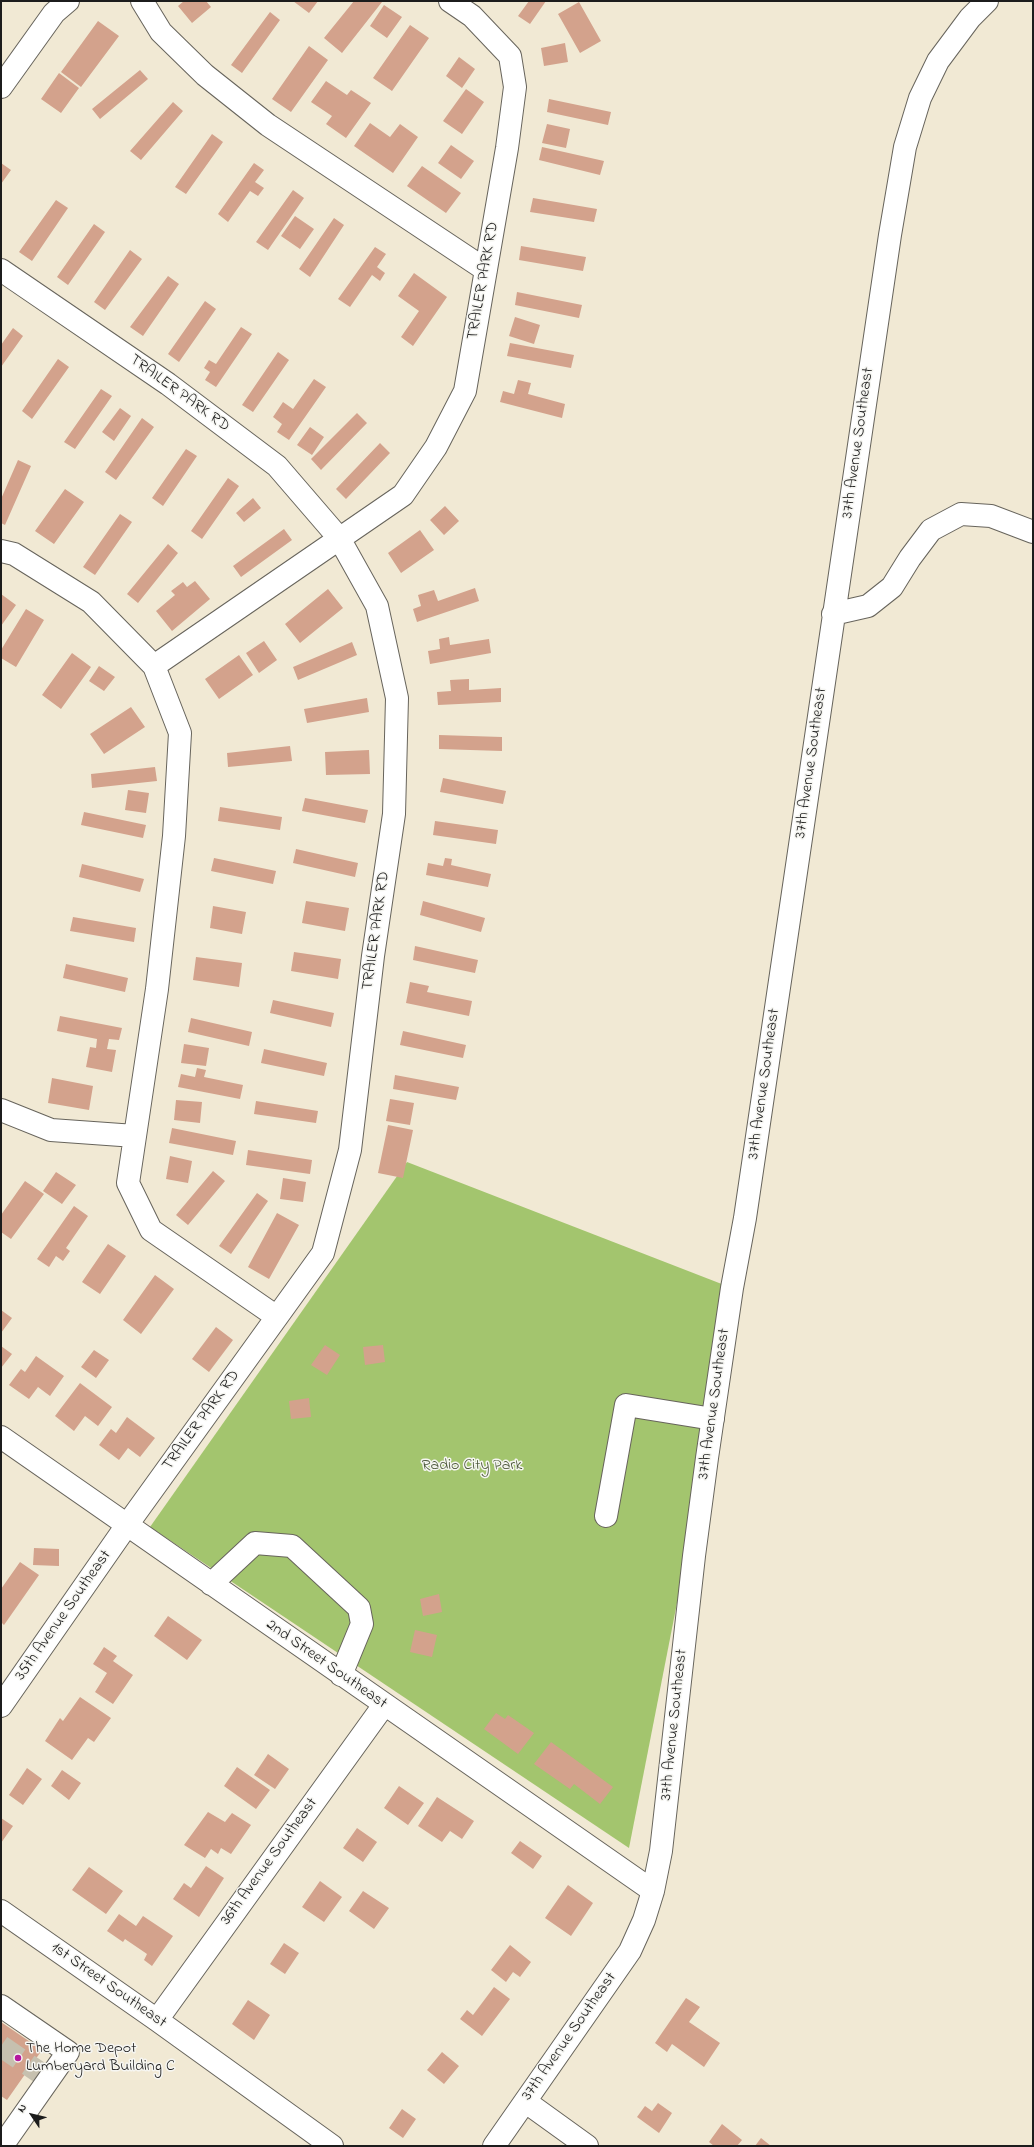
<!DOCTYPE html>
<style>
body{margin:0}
#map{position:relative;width:1034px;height:2147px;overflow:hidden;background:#f1e9d4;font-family:"Indie Flower",sans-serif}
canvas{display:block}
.frame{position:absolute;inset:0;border:2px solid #1c1c1c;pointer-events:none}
.north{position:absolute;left:12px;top:2095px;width:40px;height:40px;-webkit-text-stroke:3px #f6f6f2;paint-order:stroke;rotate:305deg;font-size:11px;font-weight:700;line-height:16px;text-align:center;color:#1c1c1c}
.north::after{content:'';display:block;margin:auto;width:14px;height:18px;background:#1c1c1c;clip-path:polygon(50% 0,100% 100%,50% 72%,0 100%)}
</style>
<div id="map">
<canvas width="1034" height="2147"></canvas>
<div class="frame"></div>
<div class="north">N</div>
</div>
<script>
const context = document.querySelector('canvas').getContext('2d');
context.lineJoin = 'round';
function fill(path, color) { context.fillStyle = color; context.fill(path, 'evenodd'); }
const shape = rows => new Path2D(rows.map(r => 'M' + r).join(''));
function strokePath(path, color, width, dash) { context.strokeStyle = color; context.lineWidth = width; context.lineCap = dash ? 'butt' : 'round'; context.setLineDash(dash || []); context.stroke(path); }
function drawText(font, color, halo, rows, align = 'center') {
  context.font = font + ' "Indie Flower",sans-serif'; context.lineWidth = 3; context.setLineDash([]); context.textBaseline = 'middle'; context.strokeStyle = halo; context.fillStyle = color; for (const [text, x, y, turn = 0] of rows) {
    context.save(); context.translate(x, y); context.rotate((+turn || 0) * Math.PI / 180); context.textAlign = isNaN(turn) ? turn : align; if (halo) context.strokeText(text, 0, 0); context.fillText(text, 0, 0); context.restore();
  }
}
const green = shape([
 [407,1162,732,1288,713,1419,629,1848,150,1527]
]);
const building = shape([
 [184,1,206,1,211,7,192,23,178,6],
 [293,1,318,1,309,13],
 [354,1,382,2,342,53,324,38],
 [529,1,546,1,530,24,518,16],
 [579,2,601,41,580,53,558,14],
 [384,5,402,17,387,38,370,26],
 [270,12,280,20,242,73,231,65],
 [98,21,119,36,81,87,61,72],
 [410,25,429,38,392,91,373,78],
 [565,43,568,62,544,66,541,48],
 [309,46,328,60,291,112,272,99],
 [459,57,475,69,462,88,446,76],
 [140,70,148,79,100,119,92,109],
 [59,73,79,88,61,113,41,99],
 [326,81,347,95,351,90,371,103,346,138,326,124,332,116,311,102],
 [466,89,484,102,462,134,443,121],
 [549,99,611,112,608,125,547,112],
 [173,102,183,111,141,160,130,151],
 [370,123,390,137,400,124,418,137,393,173,354,146],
 [547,124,570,129,566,148,542,143],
 [212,134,223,142,186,194,175,187],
 [451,145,474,161,461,179,438,163],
 [542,147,604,161,600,175,539,160],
 [1,163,11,170,1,184],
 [254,163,264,170,255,182,264,188,258,196,250,191,228,222,218,214],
 [422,166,461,193,446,213,407,186],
 [293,190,304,198,268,250,256,242],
 [533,198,597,209,594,222,530,212],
 [56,200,68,208,32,261,19,252],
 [295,216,314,229,300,249,281,236],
 [334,218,344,225,310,277,299,269],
 [94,224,105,232,68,285,57,277],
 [521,246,586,257,583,271,519,260],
 [375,247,386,254,377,267,385,273,380,281,372,275,350,307,338,299],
 [130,250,142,259,105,310,94,302],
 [414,273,447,297,413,346,401,337,419,311,398,296],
 [168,276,179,284,143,336,130,327],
 [517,292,582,305,579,318,515,305],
 [205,301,216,309,179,362,168,354],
 [515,317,540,325,534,344,509,336],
 [241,327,252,334,216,387,205,380,210,372,204,368,209,360,216,364],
 [13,328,23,336,1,367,1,345],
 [510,343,574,355,571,368,507,356],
 [278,352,289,360,253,412,242,405],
 [58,359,69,367,32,419,22,411],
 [314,379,326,387,289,440,277,432,282,424,273,417,283,402,293,409],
 [518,380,531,383,528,394,565,404,562,418,500,402,503,391,514,394],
 [101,389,112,396,75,449,64,442],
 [120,408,131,416,114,441,102,432],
 [357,413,367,423,321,470,311,459],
 [142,418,154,427,116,480,105,472],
 [310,427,324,437,312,455,297,445],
 [380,443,390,453,346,499,336,489],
 [186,449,197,456,163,506,152,498],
 [18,460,31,466,5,525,1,523,1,499],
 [228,478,239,486,202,539,191,531],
 [65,489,84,502,54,544,35,531],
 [253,498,261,508,244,522,236,513],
 [445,506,459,521,444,535,430,520],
 [120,514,132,522,95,575,83,567],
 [284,529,292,540,241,577,233,566],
 [420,530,434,550,401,573,388,553],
 [168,544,178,553,138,603,127,594],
 [195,581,210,599,172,631,156,611,175,595,171,591,183,582,187,587],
 [475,588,479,601,417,622,413,609,421,606,418,595,434,590,438,601],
 [328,589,343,608,300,643,285,624],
 [1,594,16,605,1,626],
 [26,609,44,620,16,667,1,658,1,650],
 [449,637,450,645,489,639,491,653,430,664,428,651,440,649,439,639],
 [264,641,277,660,259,673,246,653],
 [352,642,357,655,298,680,293,667],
 [72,653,91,667,61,709,42,695],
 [239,655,253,675,219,699,205,679],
 [99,666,115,677,104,691,89,681],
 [469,679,469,690,501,688,501,702,438,705,437,692,451,691,450,680],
 [367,698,369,712,307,723,304,709],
 [131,707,145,727,104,754,90,734],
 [439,735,502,737,502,751,439,749],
 [290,746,292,761,228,767,227,753],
 [369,750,370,774,326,775,325,752],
 [155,767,157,781,92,788,91,774],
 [443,778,506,791,503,804,440,792],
 [128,790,149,793,146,813,125,810],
 [305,798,368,810,365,823,302,811],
 [220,807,282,817,280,830,218,821],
 [84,812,146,825,143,838,81,825],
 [435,821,498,830,496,844,433,835],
 [296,849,358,863,355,877,293,863],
 [214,858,276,871,273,884,211,871],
 [445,858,452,859,451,865,491,874,488,887,426,875,428,863,443,866],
 [82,864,144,879,140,892,79,877],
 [306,901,349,908,345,931,302,923],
 [423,901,485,918,481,932,420,915],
 [213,906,246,912,242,934,210,928],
 [73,917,136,928,134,942,70,931],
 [415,946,478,960,475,973,413,960],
 [294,952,341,959,338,979,291,971],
 [196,957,242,963,239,987,193,980],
 [66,964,128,978,125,992,63,978],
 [410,982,429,986,427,992,472,1001,469,1016,406,1003],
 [273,1000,334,1013,331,1027,270,1013],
 [60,1016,122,1028,119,1040,109,1039,107,1049,116,1050,112,1072,86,1067,90,1047,96,1048,97,1039,57,1031],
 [191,1018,252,1032,249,1046,188,1032],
 [403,1031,466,1045,463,1058,400,1045],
 [184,1044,209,1048,206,1066,181,1063],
 [264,1049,327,1063,324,1076,261,1063],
 [197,1068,206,1070,204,1077,243,1085,240,1099,178,1087,181,1074,195,1077],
 [395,1075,459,1087,456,1100,393,1089],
 [52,1078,93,1086,89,1110,48,1103],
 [390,1099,414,1103,410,1125,386,1121],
 [176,1100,202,1102,200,1123,174,1120],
 [256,1101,318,1111,316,1123,254,1114],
 [388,1125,413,1130,403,1178,378,1173],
 [172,1128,236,1141,233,1155,169,1143],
 [248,1150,312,1160,310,1174,246,1165],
 [170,1156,192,1161,188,1183,166,1179],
 [213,1171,225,1181,188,1225,176,1215],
 [56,1172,76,1185,62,1204,43,1191],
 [283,1178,306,1182,303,1202,280,1199],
 [25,1181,44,1194,11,1239,1,1232,1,1215],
 [257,1193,268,1201,231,1254,219,1246],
 [74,1206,88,1216,66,1248,70,1251,63,1261,56,1256,49,1267,37,1259],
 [277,1213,299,1225,269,1279,248,1267],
 [108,1244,126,1256,100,1294,82,1282],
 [155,1275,174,1289,141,1334,123,1320],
 [1,1310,12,1318,1,1333],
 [216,1327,233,1340,209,1372,192,1359],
 [325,1345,340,1355,327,1375,311,1365],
 [383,1345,385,1362,365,1365,363,1347],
 [1,1346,12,1354,1,1368],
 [94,1350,109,1360,96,1378,81,1367],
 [36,1356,64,1376,50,1396,38,1387,29,1399,9,1385,21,1369,25,1372],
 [80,1383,112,1407,98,1426,85,1416,74,1431,55,1416],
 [309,1398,311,1417,291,1419,289,1401],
 [127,1417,155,1438,140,1457,128,1448,119,1460,99,1445,111,1429,116,1433],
 [34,1548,59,1549,59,1566,33,1565],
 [20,1562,39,1575,4,1625,1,1622,1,1589],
 [439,1594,442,1612,423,1616,420,1599],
 [168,1616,202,1640,187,1660,154,1636],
 [415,1630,437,1635,432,1657,410,1652],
 [104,1647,117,1656,113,1661,133,1675,113,1704,95,1692,107,1673,93,1664],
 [80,1697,111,1718,94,1742,88,1738,72,1760,45,1741,60,1718,63,1721],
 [496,1713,505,1719,508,1715,534,1733,518,1754,484,1729],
 [551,1742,613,1787,600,1804,574,1784,570,1789,534,1764],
 [268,1754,289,1769,275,1789,254,1775],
 [237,1767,270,1790,256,1809,224,1786],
 [27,1768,42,1779,23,1805,9,1795],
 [62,1770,81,1783,69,1800,51,1786],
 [399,1786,424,1803,408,1825,384,1808],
 [437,1797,474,1821,462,1839,450,1831,442,1842,418,1826],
 [208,1812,225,1822,232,1813,251,1825,231,1854,221,1848,218,1854,211,1849,205,1858,184,1845],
 [1,1818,13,1826,1,1843],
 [357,1828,377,1842,363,1862,343,1848],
 [520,1841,542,1856,533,1869,511,1853],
 [206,1866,224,1878,199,1917,173,1899,184,1883,191,1888],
 [89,1867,123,1891,106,1914,72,1890],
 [320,1881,342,1897,324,1922,302,1907],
 [568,1885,593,1903,571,1936,545,1918],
 [363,1891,389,1908,374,1929,349,1911],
 [119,1914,136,1926,143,1916,173,1936,152,1966,144,1960,147,1954,125,1939,123,1942,107,1931],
 [284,1943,299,1953,285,1974,270,1964],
 [510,1945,531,1962,520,1977,513,1972,506,1982,491,1970],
 [494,1987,510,1999,482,2036,460,2019,467,2010,473,2015],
 [686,1998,700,2007,689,2022,720,2043,704,2067,672,2044,667,2052,655,2043],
 [248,2000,270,2015,254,2040,232,2024],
 [1,2022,42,2050,7,2100,1,2096],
 [442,2052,459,2066,444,2084,427,2070],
 [658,2103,672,2113,659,2133,637,2117,645,2106,652,2111],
 [402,2109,416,2119,403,2138,389,2128],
 [722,2124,742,2140,737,2146,714,2146,709,2142],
 [761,2138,771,2146,755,2146]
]);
const minorTunnel = shape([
 [1,2046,49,2079]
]);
const minor = shape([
 [142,1,161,32,205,75,268,125,486,270],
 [1,87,54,13,68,1],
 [1,270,168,384,277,466,339,538,377,606,397,698,394,814,373,956,350,1150,323,1253,127,1525,1,1706],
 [1,551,14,554,91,602,154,666,180,733,174,836,157,989,128,1183,151,1230,277,1317],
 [833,614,868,606,892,587,910,558,931,530,961,514,991,516,1033,532],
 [154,666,403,495,436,447,465,391,507,148,515,87,510,56,472,16,450,1],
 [1,1110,51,1130,135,1136],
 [1,1437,653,1891],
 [606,1516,626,1405,713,1419],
 [211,1584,255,1543,292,1546,359,1608,362,1624,341,1675],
 [1,1911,157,2020,332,2146],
 [1,2006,68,2052,2,2146],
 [157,2020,384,1705],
 [526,2102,587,2146],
 [494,2146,630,1951,644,1920,653,1891,661,1851,694,1556,707,1458,732,1288,745,1218,890,235,905,147,920,98,938,61,970,18,987,1]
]);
const markers = [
 [18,2058,4,"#b5179e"]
];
const streetNames = [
 ["TRAILER PARK RD",484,281,-80],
 ["TRAILER PARK RD",179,394,36],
 ["37th Avenue Southeast",859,443,-82],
 ["37th Avenue Southeast",812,763,-82],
 ["TRAILER PARK RD",377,931,-82],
 ["37th Avenue Southeast",765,1084,-82],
 ["37th Avenue Southeast",715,1404,-82],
 ["TRAILER PARK RD",202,1421,-54],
 ["35th Avenue Southeast",64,1616,-55],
 ["2nd Street Southeast",326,1665,35],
 ["37th Avenue Southeast",675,1725,-84],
 ["36th Avenue Southeast",270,1862,-54],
 ["1st Street Southeast",108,1986,35],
 ["37th Avenue Southeast",570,2037,-55]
];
const parkNames = [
 ["Radio City Park",472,1466]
];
const poiNames = [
 ["The Home Depot",26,2049],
 ["Lumberyard Building C",26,2067]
];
fill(green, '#a3c56e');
fill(building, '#d3a28c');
strokePath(minorTunnel, '#c6c0af', 22, [22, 11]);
strokePath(minor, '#67645c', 24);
strokePath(minor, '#fff', 22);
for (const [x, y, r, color] of markers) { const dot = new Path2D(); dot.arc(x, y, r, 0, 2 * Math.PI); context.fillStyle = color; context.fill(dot); strokePath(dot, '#f6f6f2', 1.5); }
drawText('16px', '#1c1c1c', '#f6f6f2', streetNames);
drawText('16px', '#4b5739', '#f6f6f2', parkNames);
drawText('16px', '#1c1c1c', '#f6f6f2', poiNames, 'left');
</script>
